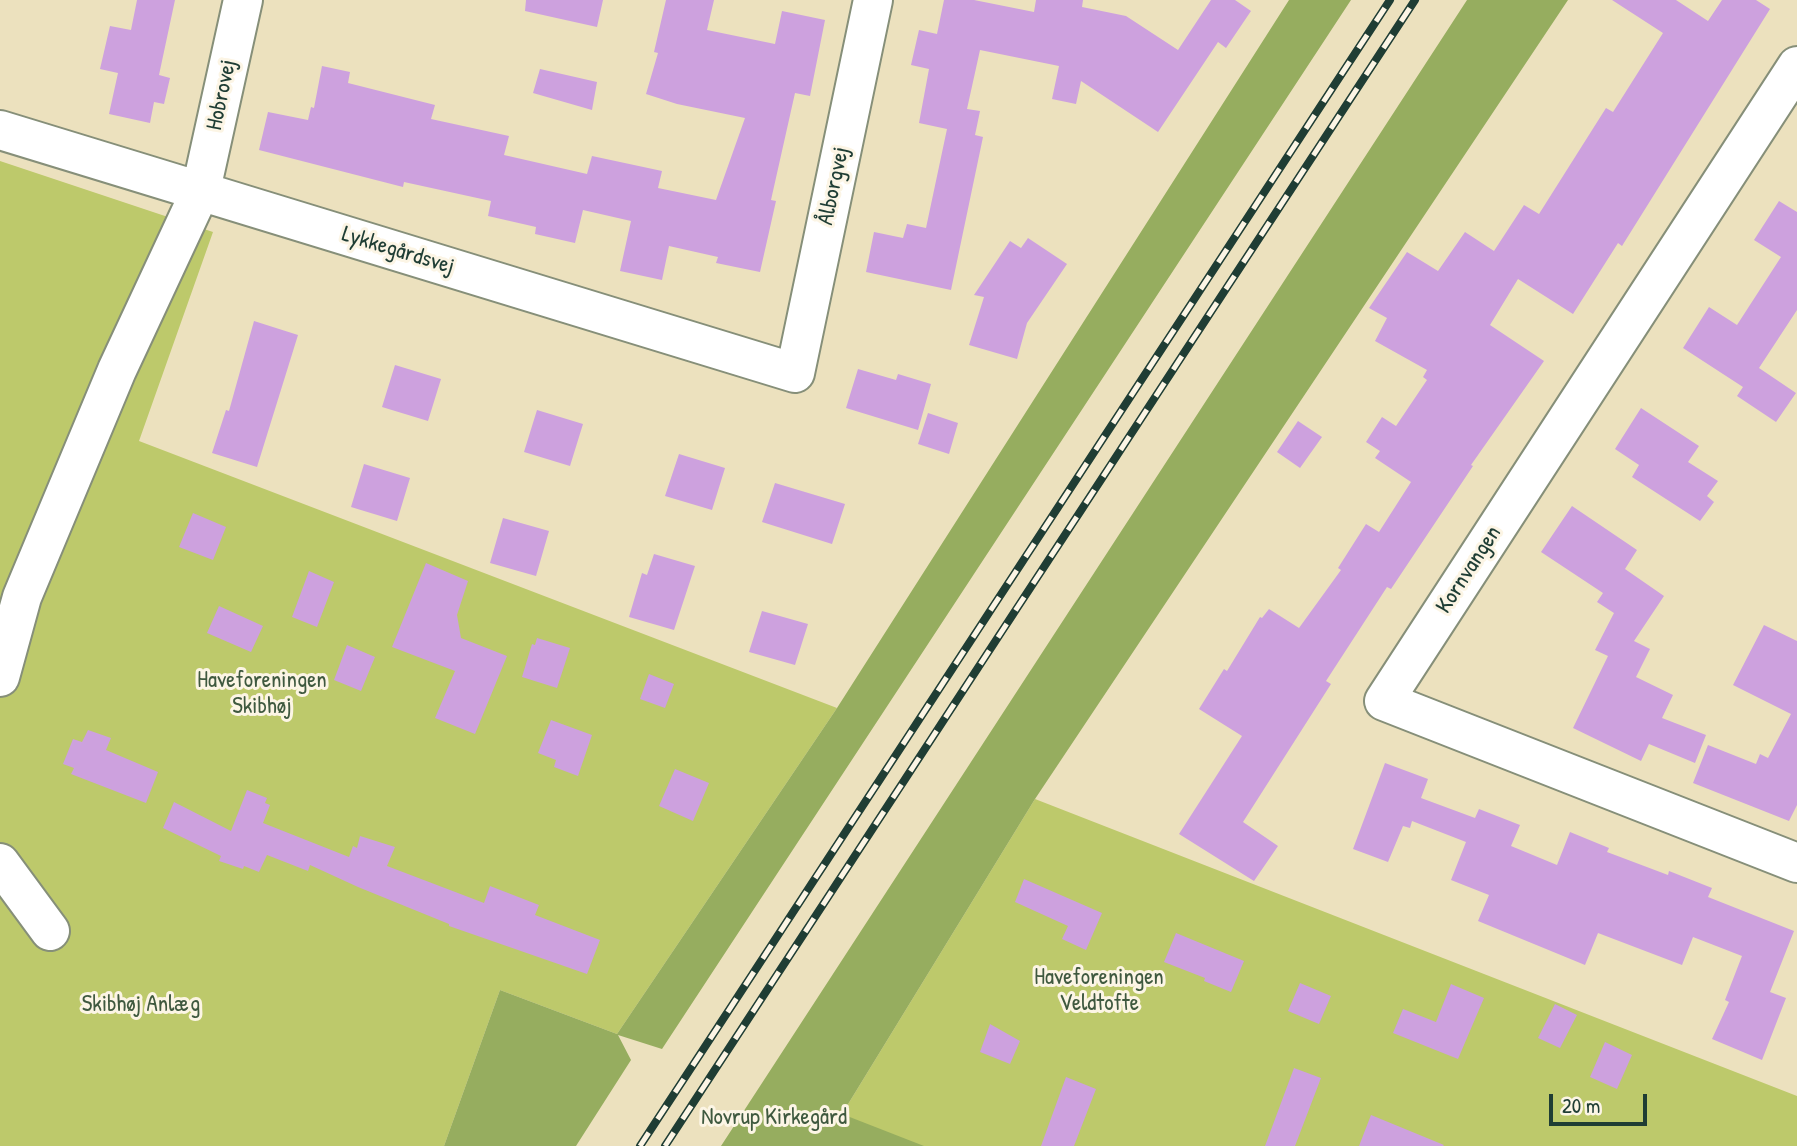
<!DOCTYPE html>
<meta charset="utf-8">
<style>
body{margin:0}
#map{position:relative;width:1797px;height:1146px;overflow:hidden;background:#ece1be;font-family:"Patrick Hand",sans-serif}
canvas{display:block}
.scale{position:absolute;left:1549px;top:1094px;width:98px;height:32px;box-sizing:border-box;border:4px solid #1f3d34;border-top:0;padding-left:9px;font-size:21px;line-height:24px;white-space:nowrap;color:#1f3d34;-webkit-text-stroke:5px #fcf5e5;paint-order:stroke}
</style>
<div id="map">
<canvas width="1797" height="1146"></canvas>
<div class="scale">20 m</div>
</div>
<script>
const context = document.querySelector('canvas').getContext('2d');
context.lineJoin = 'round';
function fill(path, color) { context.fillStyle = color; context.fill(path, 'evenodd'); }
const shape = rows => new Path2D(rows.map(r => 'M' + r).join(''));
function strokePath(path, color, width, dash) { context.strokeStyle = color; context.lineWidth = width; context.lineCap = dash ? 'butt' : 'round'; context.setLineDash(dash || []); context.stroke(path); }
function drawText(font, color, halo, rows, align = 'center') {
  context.font = font + ' "Patrick Hand",sans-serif'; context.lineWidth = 6; context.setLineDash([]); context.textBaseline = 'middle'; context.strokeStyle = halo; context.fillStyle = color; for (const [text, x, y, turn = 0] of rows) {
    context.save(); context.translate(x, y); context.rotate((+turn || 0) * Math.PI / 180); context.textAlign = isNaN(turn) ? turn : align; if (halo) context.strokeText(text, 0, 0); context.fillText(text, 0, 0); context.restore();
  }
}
const green = shape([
 [0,161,213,232,139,441,837,708,617,1034,500,990,444,1146,0,1146],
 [1035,799,1797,1096,1797,1146,721,1146,842,1114]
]);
const forest = shape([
 [1289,0,1351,0,662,1049,618,1035,631,1060,576,1146,444,1146,500,990,617,1034,837,708],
 [1467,0,1568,0,1035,799,842,1114,924,1146,721,1146]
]);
const building = shape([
 [137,0,175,0,159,75,170,78,164,104,154,102,150,123,109,114,118,73,100,69,110,26,131,30],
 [526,0,603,0,597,27,525,11],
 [666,0,714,0,707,30,775,44,782,11,825,20,810,96,795,93,771,200,776,201,760,272,716,263,718,257,669,246,662,280,620,271,631,221,583,210,575,243,535,234,536,227,488,216,491,201,404,182,403,187,259,150,268,112,308,120,311,107,314,108,322,66,350,72,348,83,435,105,431,119,509,136,504,155,587,174,592,156,662,171,658,188,716,200,745,118,677,104,646,94,658,53,654,52],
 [944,0,974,0,1034,12,1036,0,1083,0,1082,7,1126,16,1178,50,1211,0,1235,0,1251,11,1226,48,1218,42,1158,132,1081,81,1076,104,1052,99,1059,66,980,50,967,109,980,111,975,135,983,137,951,290,866,272,874,232,903,238,907,224,926,228,947,129,919,123,929,69,911,65,919,30,937,34],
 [1612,0,1676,0,1708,21,1722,0,1756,0,1770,9,1622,246,1618,243,1573,314,1518,279,1490,325,1544,361,1471,465,1473,466,1391,589,1387,587,1326,681,1331,684,1243,822,1278,846,1254,881,1179,834,1242,736,1199,709,1224,669,1227,671,1260,617,1262,618,1269,609,1299,628,1341,570,1338,568,1366,524,1379,532,1411,482,1375,458,1380,451,1366,442,1382,417,1396,426,1427,380,1423,377,1427,370,1375,341,1387,318,1369,308,1407,252,1438,271,1465,232,1494,251,1524,205,1539,214,1606,108,1613,112,1663,33],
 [540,69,597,82,592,110,533,93],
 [1779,201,1797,212,1797,310,1759,368,1796,393,1776,422,1737,396,1743,387,1683,348,1709,307,1737,325,1781,257,1754,240],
 [1028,238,1067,264,1027,323,1017,359,969,345,984,297,974,295,1010,241,1021,248],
 [254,321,298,335,257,467,212,453,226,410,229,411],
 [395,365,441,379,428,421,382,407],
 [858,369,896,380,898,374,931,384,918,430,846,408],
 [1641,408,1699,446,1688,462,1718,481,1707,496,1714,502,1700,521,1632,477,1639,465,1615,449],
 [537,410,583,424,570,466,524,452],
 [928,413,958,423,949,454,918,444],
 [1298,421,1322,437,1300,468,1277,452],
 [679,454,725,468,712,510,665,496],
 [364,464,410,478,397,521,351,507],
 [775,483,845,504,832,544,762,522],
 [1572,506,1637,550,1625,569,1664,596,1634,641,1650,649,1636,677,1673,695,1662,718,1706,735,1695,763,1649,744,1641,761,1573,728,1608,656,1595,650,1614,613,1597,602,1603,593,1541,552],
 [193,513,226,527,213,560,179,547],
 [503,518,549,531,536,576,490,563],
 [654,554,695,566,674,630,629,617,642,573,647,575],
 [426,563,468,581,457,615,461,638,507,656,475,734,435,718,455,671,392,647],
 [309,571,334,582,317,627,292,617],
 [219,606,263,626,251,652,207,633],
 [762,611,808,624,795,665,749,652],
 [1764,625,1797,641,1797,805,1789,821,1693,783,1708,745,1756,764,1760,754,1768,758,1791,714,1733,685],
 [537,638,570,648,557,688,522,677,532,644,535,645],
 [347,645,375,657,361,691,334,680],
 [649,674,674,684,665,708,640,699],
 [551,720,592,735,578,776,554,767,556,760,538,753],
 [88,730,111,738,106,750,158,772,146,803,71,774,74,768,63,764,73,739,82,742],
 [1385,763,1428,779,1421,798,1475,818,1479,809,1520,825,1511,846,1557,865,1570,832,1609,848,1607,852,1668,875,1669,871,1712,888,1708,897,1794,931,1770,992,1786,998,1762,1060,1712,1039,1729,1002,1725,1000,1742,956,1693,937,1682,965,1598,933,1585,965,1478,921,1489,895,1451,880,1466,842,1412,821,1410,828,1403,826,1388,862,1353,849],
 [675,769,709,783,693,821,659,806],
 [247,790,267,798,265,803,270,805,263,823,349,857,353,846,357,848,360,836,395,847,387,866,450,890,484,903,490,886,539,905,535,915,600,940,587,974,449,926,449,924,358,887,310,865,308,871,267,855,259,872,244,866,243,869,219,861,221,856,163,828,174,802,231,831],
 [1024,879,1102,913,1086,950,1062,939,1068,926,1015,902],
 [1176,933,1244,961,1231,992,1204,981,1205,978,1164,962],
 [1300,983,1331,996,1319,1024,1288,1011],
 [1451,984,1484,998,1458,1059,1393,1033,1403,1009,1436,1022],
 [1555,1004,1577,1015,1560,1048,1538,1038],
 [990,1024,1020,1041,1010,1064,980,1052],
 [1605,1042,1632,1055,1617,1089,1590,1077],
 [1294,1068,1321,1078,1295,1146,1265,1146],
 [1066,1077,1096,1089,1074,1146,1041,1146],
 [1371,1115,1444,1145,1443,1146,1359,1146]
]);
const minor = shape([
 [1797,66,1384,701,1797,863],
 [0,130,795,373,873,0],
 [0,677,22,597,117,370,201,190,243,0],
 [0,863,50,931]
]);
const rail = shape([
 [640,1146,1390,0],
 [665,1146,1415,0]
]);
const streetNames = [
 ["Hobrovej",222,95,-78],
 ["Ålborgvej",834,186,-78],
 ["Lykkegårdsvej",398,251,17],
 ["Kornvangen",1469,570,-57]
];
const parkNames = [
 ["Haveforeningen",262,681],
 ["Skibhøj",262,707],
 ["Haveforeningen",1099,978],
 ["Veldtofte",1099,1004],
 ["Skibhøj Anlæg",141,1005],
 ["Novrup Kirkegård",774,1118]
];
fill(green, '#bdc96b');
fill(forest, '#96ad5f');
fill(building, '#cda1de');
strokePath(minor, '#868f79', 42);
strokePath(minor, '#fff', 38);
strokePath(rail, '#1f3d34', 8);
strokePath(rail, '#fcf5e5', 5, [16]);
drawText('23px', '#1f3d34', '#fcf5e5', streetNames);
drawText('23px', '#3f593f', '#fcf5e5', parkNames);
</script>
